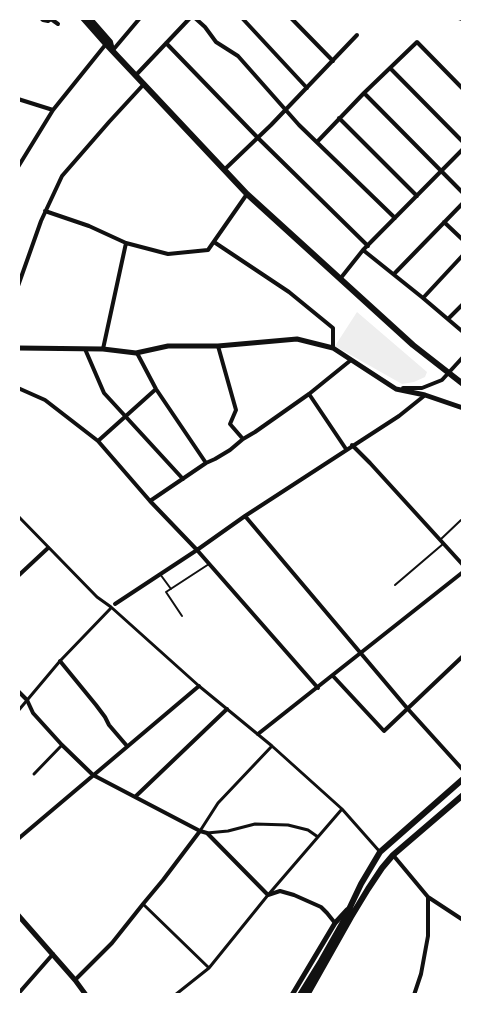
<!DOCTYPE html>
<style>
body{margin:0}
#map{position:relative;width:481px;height:1013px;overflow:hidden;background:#fff;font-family:Raleway,sans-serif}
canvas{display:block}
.frame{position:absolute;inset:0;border:20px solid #fff;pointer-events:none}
</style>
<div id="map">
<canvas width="481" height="1013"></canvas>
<div class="frame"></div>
</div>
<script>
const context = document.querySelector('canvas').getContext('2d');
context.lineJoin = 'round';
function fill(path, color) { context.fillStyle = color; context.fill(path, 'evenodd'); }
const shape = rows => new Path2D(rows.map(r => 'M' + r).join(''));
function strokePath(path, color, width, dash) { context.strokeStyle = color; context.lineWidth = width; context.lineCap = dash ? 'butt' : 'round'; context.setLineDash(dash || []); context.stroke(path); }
const green = shape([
 [357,312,427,372,425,377,414,382,402,384,335,346]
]);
const service = shape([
 [440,540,461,520],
 [160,574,171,589],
 [395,585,443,544],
 [182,616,166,592,209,564]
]);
const pedestrian = shape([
 [18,516,97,597,111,607,199,686,272,746,342,809,380,852],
 [18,711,60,661,111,608],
 [34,774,62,745],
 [200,831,218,803,272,746],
 [207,833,228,831,255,824,288,825,308,830,318,837],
 [143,904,209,968],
 [175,995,209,968,268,895,342,809]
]);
const minor = shape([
 [41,18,43,20,48,21,51,19,58,24],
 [195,18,205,27,216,42,238,56,299,125,395,218],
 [242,18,307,88],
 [291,18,333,61],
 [166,43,258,138,368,246],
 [113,50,140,18],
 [390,68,463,142],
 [136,75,190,18],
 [364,93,463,193],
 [18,99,53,110],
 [339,118,417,196],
 [317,142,364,93,417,42,463,89],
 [18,167,53,110,106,44],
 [224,170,271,125,357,35],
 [45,211,89,226,126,243,168,254,208,250,247,194],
 [444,222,463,240],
 [214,242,289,292,333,328,333,348],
 [363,250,423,298,463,332],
 [394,274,463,203],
 [340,279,363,250,463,149],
 [18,286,41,221,62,176,109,122,144,84],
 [423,298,463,255],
 [448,319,463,304],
 [218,346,236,410,230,424,243,439],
 [85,349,104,393,183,479],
 [103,349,126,243],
 [137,353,156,389,206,463],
 [18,388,45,400,98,441,150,501,197,550,318,688],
 [403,388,422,388,442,380,463,357],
 [309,394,346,449],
 [98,441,156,389],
 [352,445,370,463,463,565],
 [150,501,206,463,215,459,230,450,243,439,255,432,309,394,351,360],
 [245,516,407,708,463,770],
 [18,576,48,548],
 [115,604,197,550,245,516,399,416,424,396],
 [60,661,96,705,105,717,109,725,127,746],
 [333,676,384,731,463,656],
 [18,691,27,700,33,713,62,745,93,775,200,831,207,833,268,895,280,891,294,895,321,907,327,913,335,923],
 [258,734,463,572],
 [136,796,227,709],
 [18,839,199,686],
 [393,855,428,897,463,920],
 [75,980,112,943,143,904,163,880,200,831],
 [18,994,53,954],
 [414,995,421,974,428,936,428,897]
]);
const tertiary = shape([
 [18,348,103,349,136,353,168,346,218,346,297,339,333,348,396,389,425,395,463,408],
 [18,915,75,980,86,995]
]);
const secondary = shape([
 [460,18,463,19],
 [292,995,335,923,347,910]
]);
const primary = shape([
 [83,18,106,44,247,194,413,345,463,384],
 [89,18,110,42,112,50],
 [300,995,321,961,342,924,361,884,380,852,463,779],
 [307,995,351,917,368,889,382,868,393,855,463,795]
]);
fill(green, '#eee');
strokePath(service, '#111', 2);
strokePath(pedestrian, '#111', 3);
strokePath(minor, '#111', 4);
strokePath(tertiary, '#111', 5);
strokePath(secondary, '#111', 5);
strokePath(primary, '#111', 6);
</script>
